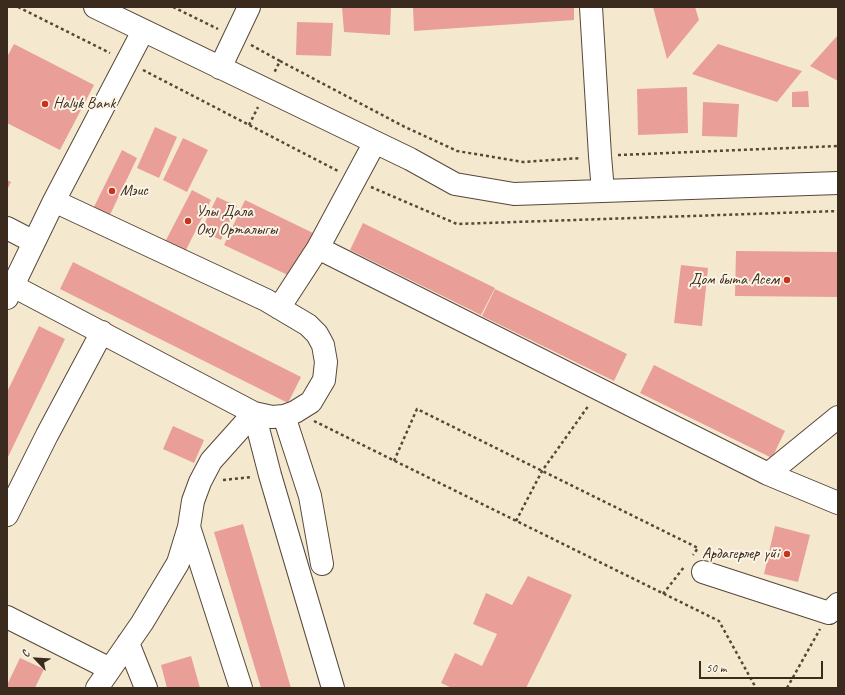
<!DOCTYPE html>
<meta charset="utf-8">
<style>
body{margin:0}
#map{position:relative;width:845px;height:695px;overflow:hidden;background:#f4e9cf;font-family:Caveat,sans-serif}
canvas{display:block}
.frame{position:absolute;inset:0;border:8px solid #3b2a1e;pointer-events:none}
.north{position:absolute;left:16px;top:639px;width:40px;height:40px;-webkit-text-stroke:3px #fcf5e5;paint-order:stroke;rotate:295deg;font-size:11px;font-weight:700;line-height:16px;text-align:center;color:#3b2a1e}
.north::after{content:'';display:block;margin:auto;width:14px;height:18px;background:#3b2a1e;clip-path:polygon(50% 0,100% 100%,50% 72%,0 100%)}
.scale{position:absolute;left:699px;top:661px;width:124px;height:18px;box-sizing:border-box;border:2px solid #3b2a1e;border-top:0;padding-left:5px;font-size:12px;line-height:14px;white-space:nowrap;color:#3b2a1e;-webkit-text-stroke:3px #fcf5e5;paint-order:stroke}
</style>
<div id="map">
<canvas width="845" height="695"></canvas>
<div class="frame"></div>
<div class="north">С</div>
<div class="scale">50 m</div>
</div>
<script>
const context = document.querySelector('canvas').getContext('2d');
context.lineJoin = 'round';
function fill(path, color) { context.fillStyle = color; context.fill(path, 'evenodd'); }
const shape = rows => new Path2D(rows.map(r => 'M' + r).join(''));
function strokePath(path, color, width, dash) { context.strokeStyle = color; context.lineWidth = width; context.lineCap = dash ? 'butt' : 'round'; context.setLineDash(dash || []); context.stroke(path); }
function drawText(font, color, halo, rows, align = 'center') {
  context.font = font + ' Caveat,sans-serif'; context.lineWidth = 4; context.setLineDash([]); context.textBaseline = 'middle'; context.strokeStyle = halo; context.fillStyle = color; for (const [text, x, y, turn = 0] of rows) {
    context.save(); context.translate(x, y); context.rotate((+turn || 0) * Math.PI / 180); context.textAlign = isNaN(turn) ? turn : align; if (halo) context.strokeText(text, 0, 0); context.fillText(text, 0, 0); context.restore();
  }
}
const building = shape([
 [342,7,391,7,390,35,344,32],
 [413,7,574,7,574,20,414,31],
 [653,7,695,7,699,20,667,59],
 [297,22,333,23,331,56,296,55],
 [838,35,838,81,810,66],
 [14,44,94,85,60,150,7,123,7,57],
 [718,44,802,71,777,102,692,74],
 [687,87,688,133,638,135,637,89],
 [808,91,809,107,792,107,792,92],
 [703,102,739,104,737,137,702,136],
 [155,127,177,137,159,178,137,168],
 [183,138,208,150,187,192,163,180],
 [122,150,137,158,108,219,92,211],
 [7,180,11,182,7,190],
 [192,190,211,200,185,252,165,242],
 [217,197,237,206,221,240,201,231],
 [245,200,313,233,292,277,224,245],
 [363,223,495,288,481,315,350,250],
 [736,251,838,252,838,297,735,296],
 [73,262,301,377,288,403,60,289],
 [681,265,708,268,702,326,674,323],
 [495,289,627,354,614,381,482,316],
 [39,326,65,339,7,459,7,392],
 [654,365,785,431,772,458,640,393],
 [173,426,204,440,194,463,163,449],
 [243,524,291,688,261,688,214,532],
 [775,526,810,535,798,582,764,574],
 [528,576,572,595,526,688,452,688,441,683,455,653,482,666,497,634,473,624,486,593,512,605],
 [191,656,200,688,167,688,161,665],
 [20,658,44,669,35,688,7,688,7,685]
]);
const path = shape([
 [18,7,110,53],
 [173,7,218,29],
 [251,45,280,61,274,73],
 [280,61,403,126,457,151,523,162,581,158],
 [143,70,338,171],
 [249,125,258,107],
 [618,155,838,146],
 [371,187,457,224,838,211],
 [314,421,719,621,756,688],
 [394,461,417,409,698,548,693,555],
 [223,480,252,477],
 [516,521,542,471,589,405],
 [663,594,684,567],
 [787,688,820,629]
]);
const minor = shape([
 [95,7,410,159,455,184,514,194,838,183],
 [591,7,600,156,603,191],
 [220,68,249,7],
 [7,228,34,242],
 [318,248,768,474,838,503],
 [13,286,254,413,272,417,284,416,295,412,311,402,324,380,326,362,323,345,317,334,308,325,266,300,54,201],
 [7,298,54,201,143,31],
 [279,308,318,248,375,142],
 [254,413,270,475,333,688],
 [284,416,310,496,322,564],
 [768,474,838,417],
 [7,515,47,435,102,332],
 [189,527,241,688],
 [703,572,829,613,838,604],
 [7,617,110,669],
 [128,643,146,688],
 [97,688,142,623,178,563,189,527,193,501,200,482,211,461,254,413]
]);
const markers = [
 [45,104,4,"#c8321e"],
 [112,191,4,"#c8321e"],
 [188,221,4,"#c8321e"],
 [787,280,4,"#c8321e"],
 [787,554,4,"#c8321e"]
];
const poiNames = [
 ["Halyk Bank",53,104],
 ["Мэис",120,191],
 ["Улы Дала",196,212],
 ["Оку Орталыгы",196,230],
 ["Дом быта Асем",779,280,"right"],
 ["Ардагерлер үйі",779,554,"right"]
];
fill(building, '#e99e98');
strokePath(minor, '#574739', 24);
strokePath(path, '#574739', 2.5, [3, 3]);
strokePath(minor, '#fff', 22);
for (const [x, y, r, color] of markers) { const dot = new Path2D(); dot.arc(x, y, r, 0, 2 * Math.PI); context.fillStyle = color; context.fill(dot); strokePath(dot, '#fcf5e5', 1.5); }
drawText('16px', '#3b2a1e', '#fcf5e5', poiNames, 'left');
</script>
